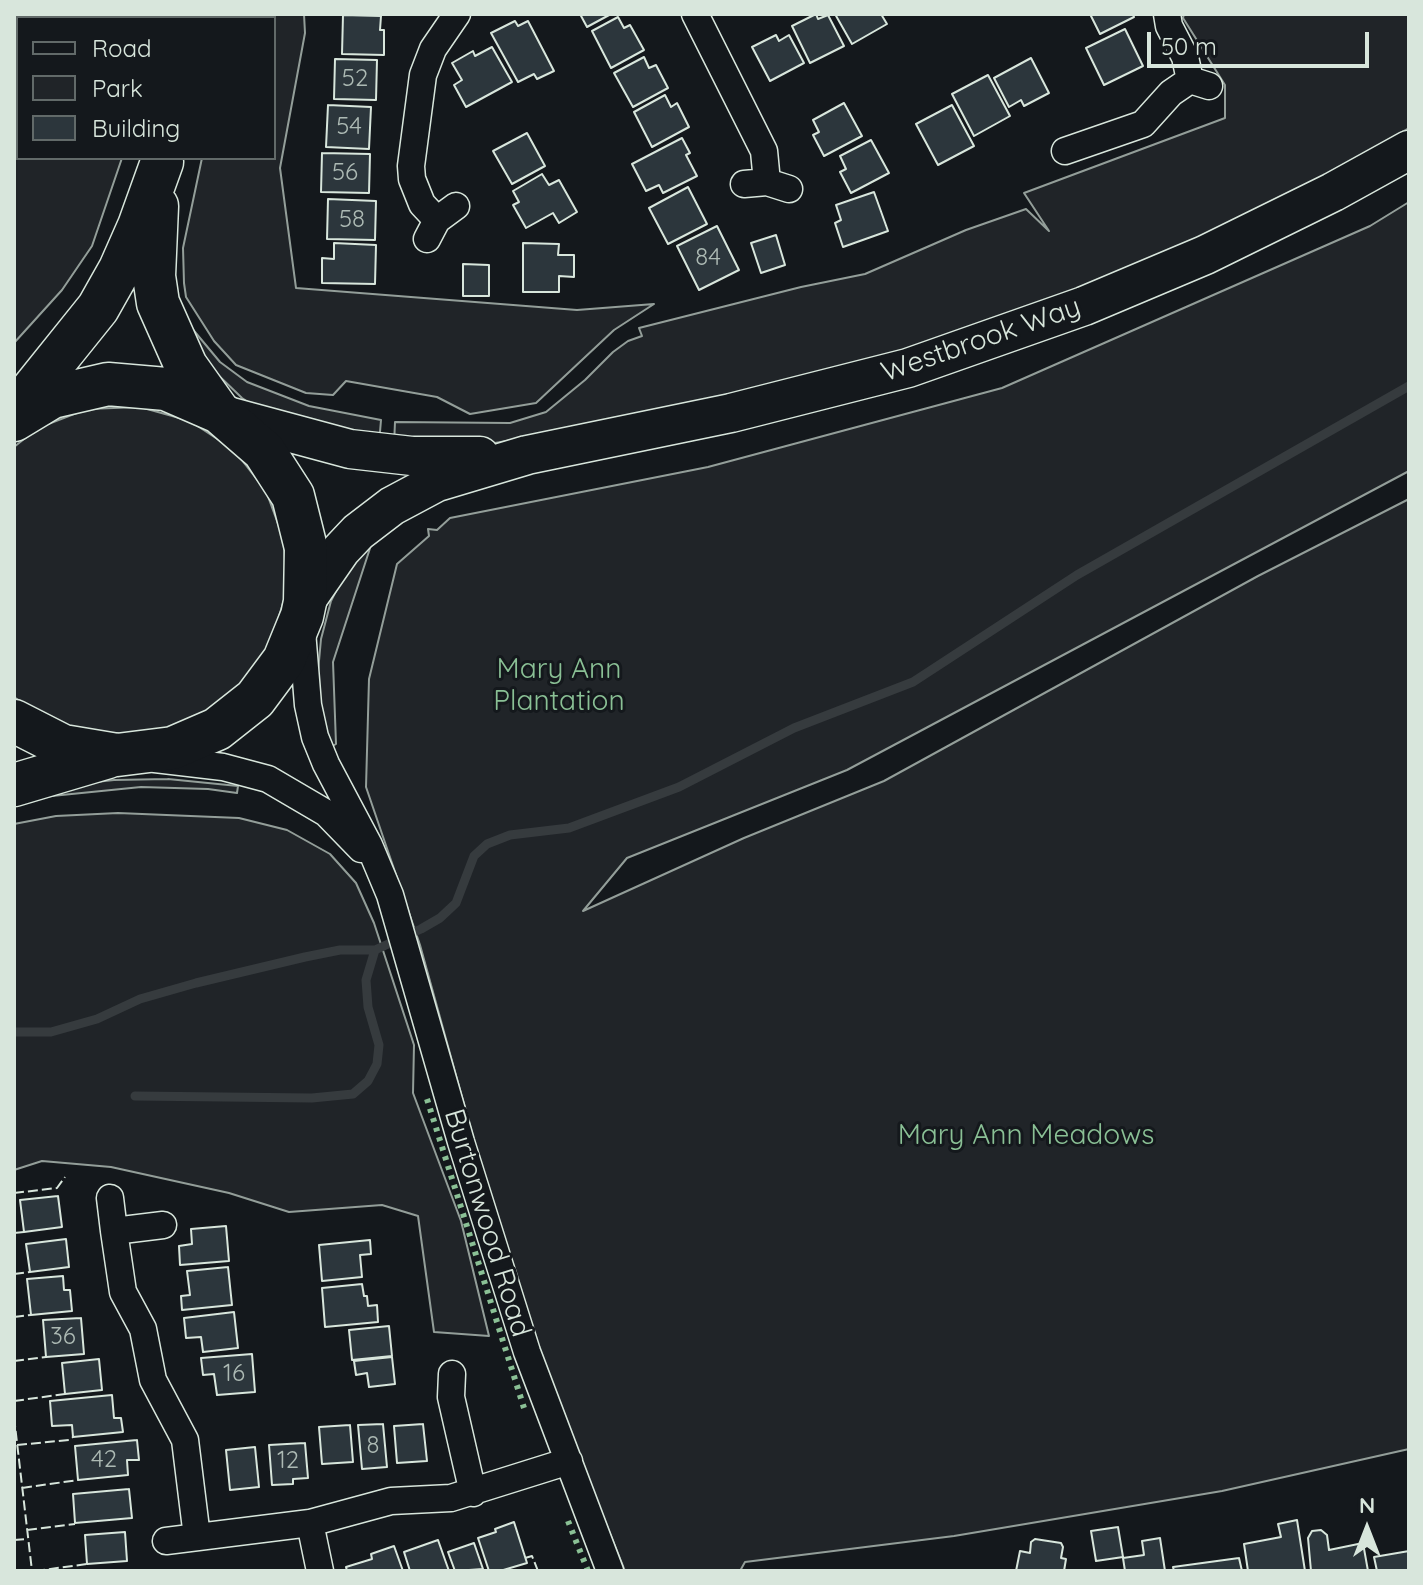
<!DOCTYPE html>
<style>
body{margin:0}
#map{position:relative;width:1423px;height:1585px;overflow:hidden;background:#14181c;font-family:Quicksand,sans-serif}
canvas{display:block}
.frame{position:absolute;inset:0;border:16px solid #d8e6dc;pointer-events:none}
.legend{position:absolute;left:16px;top:16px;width:260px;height:144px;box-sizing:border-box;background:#14181c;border:2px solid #626a69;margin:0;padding:10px 14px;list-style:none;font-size:24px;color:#d8e6dc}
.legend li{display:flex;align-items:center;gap:16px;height:40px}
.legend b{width:40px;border:2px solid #626a69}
.north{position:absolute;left:1327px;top:1489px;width:80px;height:80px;-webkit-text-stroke:6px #14181c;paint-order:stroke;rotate:0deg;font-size:22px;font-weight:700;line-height:32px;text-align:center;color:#d8e6dc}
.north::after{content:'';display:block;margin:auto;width:28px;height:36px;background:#d8e6dc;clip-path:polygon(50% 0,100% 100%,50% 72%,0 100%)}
.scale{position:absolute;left:1147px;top:32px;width:222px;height:36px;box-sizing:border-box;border:4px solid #d8e6dc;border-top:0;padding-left:10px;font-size:24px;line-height:28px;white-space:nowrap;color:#d8e6dc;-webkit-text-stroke:6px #14181c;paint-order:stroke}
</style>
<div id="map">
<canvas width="1423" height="1585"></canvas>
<div class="frame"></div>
<ul class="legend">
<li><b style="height:10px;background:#14181c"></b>Road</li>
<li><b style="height:22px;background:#202428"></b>Park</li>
<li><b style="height:22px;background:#2c363c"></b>Building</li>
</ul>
<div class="north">N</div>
<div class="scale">50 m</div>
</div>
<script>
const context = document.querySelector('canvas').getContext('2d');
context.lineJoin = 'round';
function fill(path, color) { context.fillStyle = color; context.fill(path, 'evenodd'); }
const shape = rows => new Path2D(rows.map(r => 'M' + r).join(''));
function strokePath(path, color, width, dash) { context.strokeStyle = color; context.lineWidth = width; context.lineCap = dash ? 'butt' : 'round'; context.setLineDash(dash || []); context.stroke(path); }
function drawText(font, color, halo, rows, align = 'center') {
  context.font = font + ' Quicksand,sans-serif'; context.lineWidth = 6; context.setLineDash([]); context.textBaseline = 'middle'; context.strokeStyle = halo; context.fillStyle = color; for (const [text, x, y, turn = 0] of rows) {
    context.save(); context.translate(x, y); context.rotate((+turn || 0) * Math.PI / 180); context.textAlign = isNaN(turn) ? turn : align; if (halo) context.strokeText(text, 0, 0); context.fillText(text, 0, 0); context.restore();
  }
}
const green = shape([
 [14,14,145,14,145,18,18,18,18,158,122,158,92,246,62,290,14,343,14,14],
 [227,14,304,14,305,33,280,168,296,288,577,310,654,304,614,330,536,403,470,414,437,397,346,381,333,395,306,393,236,365,214,341,186,297,184,283,183,248,202,158,274,158,274,18,226,18,227,14],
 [1184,14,1409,14,1409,128,1288,197,1140,266,935,341,833,370,622,421,489,444,394,445,395,422,510,423,546,412,585,380,613,352,628,341,642,336,639,328,801,287,865,274,966,230,1026,209,1049,231,1024,193,1225,118,1225,85,1183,18,1184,14],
 [1409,202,1409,471,847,770,627,858,583,911,744,838,884,781,1258,576,1409,499,1409,1449,1222,1491,954,1536,745,1562,740,1571,625,1571,557,1401,499,1231,420,945,366,787,369,679,397,564,429,536,428,529,437,530,450,518,708,467,1002,388,1370,226,1409,202],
 [190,326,220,362,247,382,309,406,381,420,379,444,260,410,242,398,215,372,204,358,190,326],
 [140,407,190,421,234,450,266,491,284,540,286,593,271,643,241,686,200,717,152,735,100,736,51,722,14,697,14,447,38,428,87,409,140,407],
 [373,539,333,662,336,744,331,747,324,726,317,683,321,639,331,601,341,581,373,539],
 [168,779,238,786,237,793,208,789,141,787,42,797,68,785,114,780,168,779],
 [118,813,239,818,287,830,330,854,356,883,374,923,414,1045,413,1093,461,1221,489,1336,434,1332,418,1216,382,1205,289,1212,229,1193,111,1167,42,1161,14,1170,14,824,56,816,118,813]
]);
const stream = shape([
 [14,1032,51,1032,97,1019,140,999,196,983,305,957,340,950,375,950,421,929,440,918,456,903,474,856,487,844,510,835,569,828,679,787,794,728,913,682,1077,575,1409,386],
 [135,1096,312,1098,353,1094,368,1081,377,1064,379,1045,368,1007,366,980,375,950]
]);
const building = shape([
 [580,14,611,14,587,27,580,14],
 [816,14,818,19,828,15,844,46,810,63,792,26,816,14],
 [835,14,881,14,887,24,852,44,835,14],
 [1090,14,1133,14,1134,17,1100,34,1090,14],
 [343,15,381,16,380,30,384,30,384,55,342,54,343,15],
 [618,17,624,28,630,25,644,50,611,68,592,31,618,17],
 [515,21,518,26,528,21,554,71,537,79,534,74,518,82,491,33,515,21],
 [1125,29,1143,66,1104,85,1086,48,1125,29],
 [776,35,779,41,789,35,804,63,770,81,752,47,776,35],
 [492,47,512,82,466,107,454,85,462,80,452,63,473,51,475,56,492,47],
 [644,57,649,68,656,65,668,88,633,107,614,73,644,57],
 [1031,58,1049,93,1024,106,1021,100,1009,107,994,78,1031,58],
 [335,59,377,60,376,100,334,99,335,59],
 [988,75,1010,116,974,136,952,94,988,75],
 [665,95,671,107,677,103,689,127,652,147,634,112,665,95],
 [844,103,862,136,824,156,813,135,819,132,813,120,844,103],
 [328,105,371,107,369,149,326,147,328,105],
 [952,105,974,146,938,165,916,124,952,105],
 [527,133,545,166,512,184,493,151,527,133],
 [682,138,690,153,686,155,697,176,663,193,659,185,646,191,632,164,682,138],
 [871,140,889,173,851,193,840,172,846,169,840,156,871,140],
 [322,153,370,154,369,193,321,192,322,153],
 [542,174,549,185,559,180,577,212,559,223,553,213,526,228,513,205,519,202,513,191,542,174],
 [688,187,707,224,668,244,649,208,688,187],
 [874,192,888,231,843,247,835,223,841,220,836,205,874,192],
 [328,199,376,201,375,240,327,239,328,199],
 [717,226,739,270,699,290,677,246,717,226],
 [776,235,785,265,761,273,751,243,776,235],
 [334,243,376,245,375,284,322,283,322,258,334,259,334,243],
 [523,243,559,244,558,255,574,255,574,277,559,276,559,292,523,292,523,243],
 [463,264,489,265,489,296,463,296,463,264],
 [58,1196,62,1227,24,1232,20,1200,58,1196],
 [226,1226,229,1261,180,1265,179,1246,192,1244,191,1229,226,1226],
 [66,1239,69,1267,30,1272,26,1244,66,1239],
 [370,1240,371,1254,360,1255,362,1277,322,1281,319,1245,370,1240],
 [228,1267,232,1305,182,1310,181,1296,190,1295,187,1271,228,1267],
 [63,1276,64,1290,70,1290,72,1311,31,1315,27,1279,63,1276],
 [362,1284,364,1296,367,1296,368,1306,377,1305,378,1322,325,1327,322,1288,362,1284],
 [234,1312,238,1348,203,1352,201,1337,186,1338,184,1318,234,1312],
 [81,1318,84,1354,46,1357,43,1320,81,1318],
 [389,1326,392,1356,352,1360,349,1330,389,1326],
 [252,1354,255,1392,217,1395,214,1374,203,1375,201,1358,252,1354],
 [392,1357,395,1384,369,1387,367,1373,356,1375,354,1361,392,1357],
 [99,1359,102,1390,65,1394,62,1363,99,1359],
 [112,1395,114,1418,121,1418,123,1432,73,1437,72,1425,52,1426,50,1401,112,1395],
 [383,1424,387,1467,362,1469,358,1425,383,1424],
 [423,1424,427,1461,397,1463,394,1426,423,1424],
 [350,1425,353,1462,322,1464,319,1427,350,1425],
 [137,1440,139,1460,127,1460,128,1475,78,1480,75,1446,137,1440],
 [305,1443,308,1478,293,1479,293,1484,272,1485,269,1445,305,1443],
 [255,1447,259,1487,230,1490,226,1450,255,1447],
 [129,1489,132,1518,75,1523,73,1494,129,1489],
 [1297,1520,1305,1571,1248,1571,1244,1544,1281,1537,1278,1524,1297,1520],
 [514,1522,527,1563,500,1571,489,1571,478,1538,496,1532,495,1529,514,1522],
 [1118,1527,1123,1557,1096,1561,1091,1531,1118,1527],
 [1321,1530,1327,1535,1329,1550,1363,1543,1368,1571,1311,1571,1308,1538,1312,1531,1321,1530],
 [125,1532,127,1561,87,1564,85,1535,125,1532],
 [1160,1538,1165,1571,1125,1571,1123,1558,1144,1555,1142,1541,1160,1538],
 [1035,1539,1061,1543,1063,1547,1061,1558,1066,1559,1064,1571,1016,1571,1020,1551,1030,1553,1031,1542,1035,1539],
 [438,1540,449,1571,410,1571,404,1552,438,1540],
 [474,1543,483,1569,455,1571,448,1552,474,1543],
 [394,1546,403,1571,347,1571,346,1567,372,1559,371,1554,394,1546],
 [1409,1551,1409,1571,1377,1571,1374,1557,1409,1551],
 [1239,1558,1242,1571,1174,1571,1173,1567,1239,1558]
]);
const street = shape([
 [695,14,764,151,767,182],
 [1167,14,1169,26,1185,57,1190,80],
 [1065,151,1143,124,1171,93,1190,80,1209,86],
 [744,184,767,182,789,189],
 [437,220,422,204,412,179,411,166,423,75,433,49,457,14],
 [427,239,437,220,456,206],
 [302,631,308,705,315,737,326,764,369,845,390,895,461,1142,527,1352,610,1571],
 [155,759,223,767,268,779,326,813,361,849],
 [110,1198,114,1231,163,1225],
 [114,1231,123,1292,143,1329,153,1380,185,1440,197,1537],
 [452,1374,451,1397,473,1493],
 [310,1523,320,1571],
 [166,1541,310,1523,391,1501,451,1498,569,1461]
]);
const secondary = shape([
 [224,415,350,449,412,456,480,456],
 [305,602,341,550,358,532,392,506,437,482,527,455,731,413,908,368,1084,306,1205,255,1333,192,1409,150]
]);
const primary = shape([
 [186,18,186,14],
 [157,206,154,276,158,303,186,366,218,411],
 [16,410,98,308,120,269,139,226,162,162],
 [14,420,52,397,108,384,166,389,219,412,264,451,293,496,306,548,305,602,302,616,284,660,255,699,217,729,173,748,117,755,63,746,14,721],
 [14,785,108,757]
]);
const hedge = shape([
 [427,1099,524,1408],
 [568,1521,588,1571]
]);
const fence = shape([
 [14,1193,57,1188,65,1177],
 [14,1233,24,1232],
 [14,1274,30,1272],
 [14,1317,31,1315],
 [14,1361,46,1357],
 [14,1401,65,1394],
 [14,1417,32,1571],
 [17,1445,69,1440,73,1437],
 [22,1488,78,1480],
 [27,1530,75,1524],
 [14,1540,28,1539],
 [525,1558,532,1556,538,1571],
 [341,1570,341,1571],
 [35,1571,87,1564]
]);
const numberNames = [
 ["52",355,79],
 ["54",349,127],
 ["56",345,173],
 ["58",352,220],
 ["84",708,258],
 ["36",63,1337],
 ["16",234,1374],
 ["8",373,1446],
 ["42",104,1460],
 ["12",288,1461]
];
const streetNames = [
 ["Westbrook Way",981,340,-19],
 ["Burtonwood Road",487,1223,73]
];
const parkNames = [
 ["Mary Ann",559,670],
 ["Plantation",559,702],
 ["Mary Ann Meadows",1026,1136]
];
fill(green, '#202428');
strokePath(green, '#939e99', 2);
strokePath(stream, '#363b3e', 9);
fill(building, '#2c363c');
strokePath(building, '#d8e6dc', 2);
strokePath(street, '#d8e6dc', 29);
strokePath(secondary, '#d8e6dc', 41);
strokePath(primary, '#d8e6dc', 45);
strokePath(street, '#14181c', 26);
strokePath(secondary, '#14181c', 38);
strokePath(primary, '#14181c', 42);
strokePath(hedge, '#8ac095', 6, [4, 6]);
strokePath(fence, '#d8e6dc', 2, [10, 4]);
drawText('24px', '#adbab4', null, numberNames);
drawText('28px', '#d8e6dc', '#14181c', streetNames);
drawText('28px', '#8ac095', '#14181c', parkNames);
</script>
